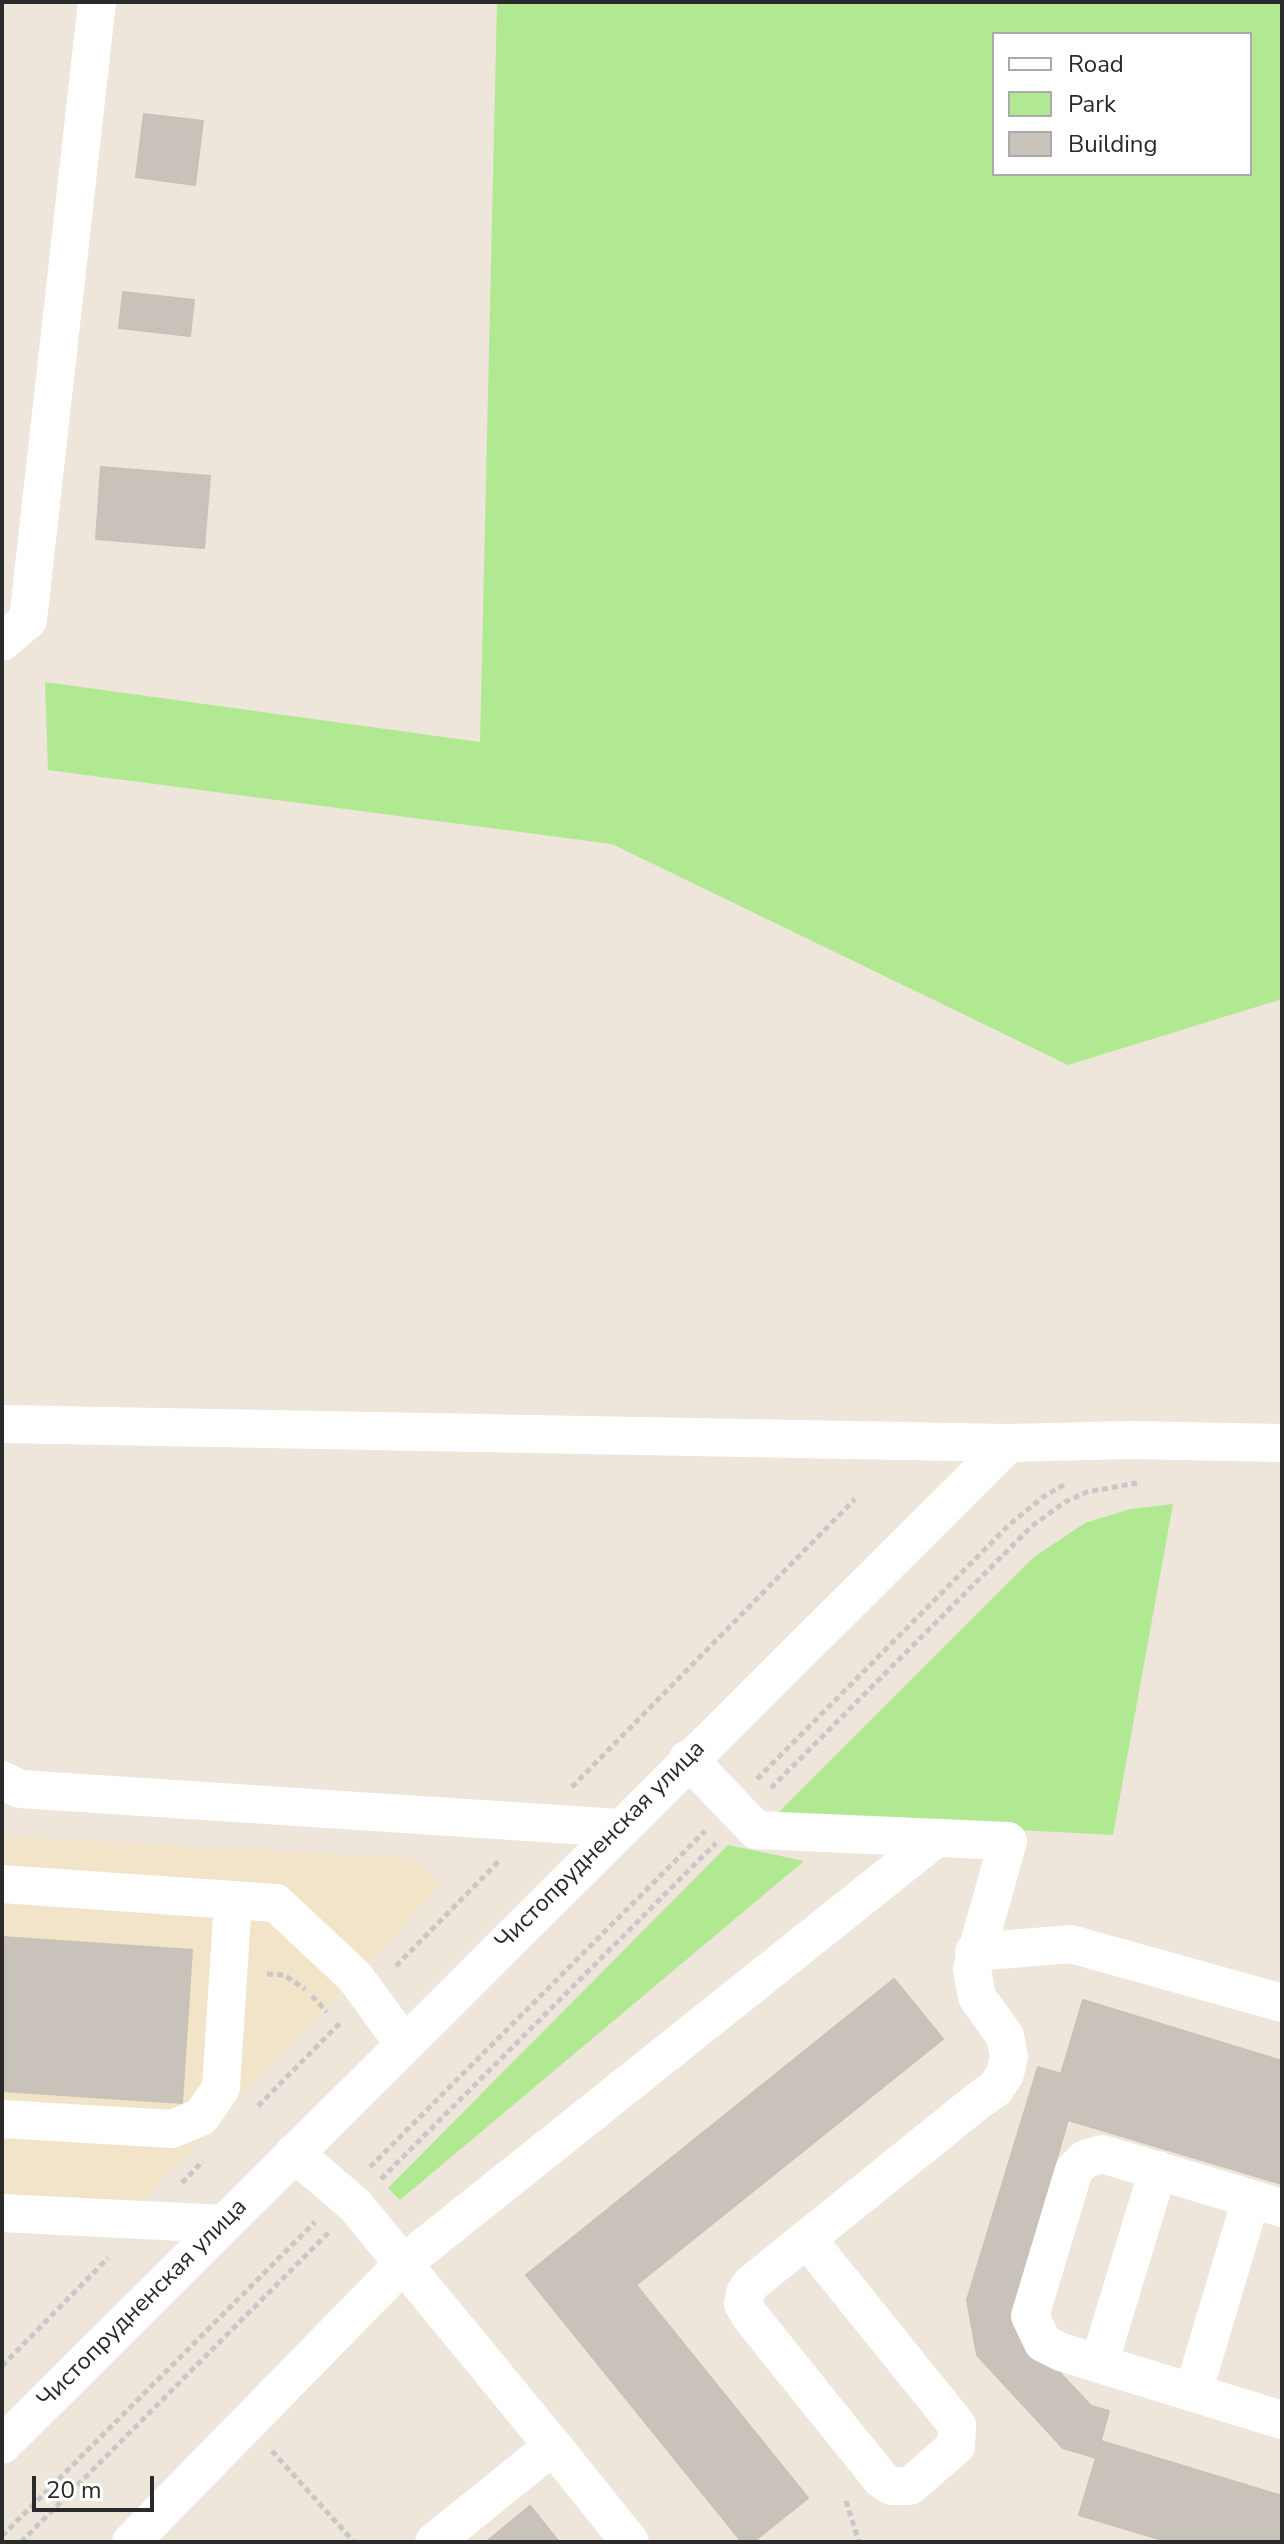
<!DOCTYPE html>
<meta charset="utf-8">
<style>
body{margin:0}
#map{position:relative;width:1284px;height:2544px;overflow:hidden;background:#eee5db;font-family:"Nunito Sans",sans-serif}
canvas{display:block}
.frame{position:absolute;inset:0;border:4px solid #2a2a2a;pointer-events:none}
.legend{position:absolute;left:992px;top:32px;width:260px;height:144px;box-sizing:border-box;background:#fff;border:2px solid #aaa;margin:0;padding:10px 14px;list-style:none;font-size:24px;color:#2a2a2a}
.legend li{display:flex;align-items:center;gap:16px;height:40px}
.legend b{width:40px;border:2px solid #aaa}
.scale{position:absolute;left:32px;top:2476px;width:122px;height:36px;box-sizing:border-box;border:4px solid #2a2a2a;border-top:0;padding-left:10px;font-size:24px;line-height:28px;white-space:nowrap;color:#2a2a2a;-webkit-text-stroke:6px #fff;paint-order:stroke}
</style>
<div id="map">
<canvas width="1284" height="2544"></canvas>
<div class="frame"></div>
<ul class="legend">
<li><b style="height:10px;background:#fff"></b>Road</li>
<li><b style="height:22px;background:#b1e992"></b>Park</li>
<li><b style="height:22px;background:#c9c2bb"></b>Building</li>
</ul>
<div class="scale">20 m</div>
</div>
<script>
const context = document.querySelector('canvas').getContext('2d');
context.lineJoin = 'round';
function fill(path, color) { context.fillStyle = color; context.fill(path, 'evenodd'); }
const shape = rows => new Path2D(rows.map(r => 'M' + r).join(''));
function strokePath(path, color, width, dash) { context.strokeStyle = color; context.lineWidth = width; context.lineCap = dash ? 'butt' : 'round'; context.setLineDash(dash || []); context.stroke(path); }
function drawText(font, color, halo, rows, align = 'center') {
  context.font = font + ' "Nunito Sans",sans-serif'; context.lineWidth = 6; context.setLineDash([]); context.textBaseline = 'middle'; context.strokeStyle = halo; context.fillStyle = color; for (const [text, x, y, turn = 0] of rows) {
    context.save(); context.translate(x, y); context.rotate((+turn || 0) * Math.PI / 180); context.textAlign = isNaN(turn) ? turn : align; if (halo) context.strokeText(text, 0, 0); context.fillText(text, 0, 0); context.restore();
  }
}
const education = shape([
 [2,1836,411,1858,441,1885,142,2202,2,2194]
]);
const green = shape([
 [497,2,1282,2,1282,999,1068,1065,612,844,48,770,45,682,480,742],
 [994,34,1250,34,1250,174,994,174],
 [1173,1504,1113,1835,774,1817,1034,1557,1085,1523,1130,1509],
 [728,1845,804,1861,400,2200,388,2188]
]);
const building = shape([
 [144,114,203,121,195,185,136,177,144,114],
 [123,292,194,300,190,336,119,328,123,292],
 [101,467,210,476,204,548,96,539,101,467],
 [2,1937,192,1950,182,2103,2,2091,2,1937],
 [894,1979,943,2039,636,2285,808,2498,753,2542,742,2542,526,2275,894,1979],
 [1083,2000,1282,2061,1282,2142,1061,2074,1083,2000],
 [1038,2067,1282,2142,1282,2184,1068,2120,1014,2304,1016,2326,1091,2406,1109,2411,1096,2458,1063,2448,977,2355,967,2300,1038,2067],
 [1101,2441,1282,2496,1282,2542,1169,2542,1079,2515,1101,2441],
 [530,2506,559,2542,486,2542,530,2506]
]);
const path = shape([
 [757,1779,1009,1525,1043,1497,1067,1483],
 [572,1787,855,1499],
 [771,1788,1032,1526,1065,1502,1087,1492,1137,1483],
 [396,1966,501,1859],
 [267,1974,284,1975,305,1989],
 [312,1996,327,2012],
 [258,2106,341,2022],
 [370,2167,705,1831],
 [381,2179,716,1843],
 [182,2183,203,2161],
 [2,2366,108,2258],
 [272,2451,354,2542],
 [846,2501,859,2542],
 [2,2536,315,2222],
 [21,2542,329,2232]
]);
const minor = shape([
 [2,642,28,620,97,2],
 [2,1424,1009,1443],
 [688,1759,756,1830,1008,1841,972,1969,977,1997,1005,2036,1009,2056,1005,2074,995,2089,979,2100,752,2283,745,2293,743,2304,750,2316,881,2479,891,2486,910,2486,956,2446,957,2425,807,2239],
 [2,1780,20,1789,620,1828],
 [2,1884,276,1903,355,1977,404,2044],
 [974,1952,1071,1944,1282,2003],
 [2,2119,172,2129,201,2117,221,2088,233,1900],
 [294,2153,355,2205,553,2446,434,2542],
 [1282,2208,1102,2154,1085,2159,1074,2170,1030,2316,1043,2343,1061,2352,1282,2420],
 [2,2213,223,2224],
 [1099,2364,1158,2170],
 [1193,2393,1251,2199],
 [2,2445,1009,1443,1130,1440,1282,1443],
 [553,2446,630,2542],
 [131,2542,405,2262,935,1839]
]);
const streetNames = [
 ["Чистопрудненская улица",601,1846,-45],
 ["Чистопрудненская улица",143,2304,-45]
];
fill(education, '#f1e4c9');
fill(green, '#b1e992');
fill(building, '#c9c2bb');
strokePath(building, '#c9c2b4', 2);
strokePath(path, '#c8c8c8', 5, [6, 4]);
strokePath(minor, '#fff', 38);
drawText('24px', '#2a2a2a', '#fff', streetNames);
</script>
